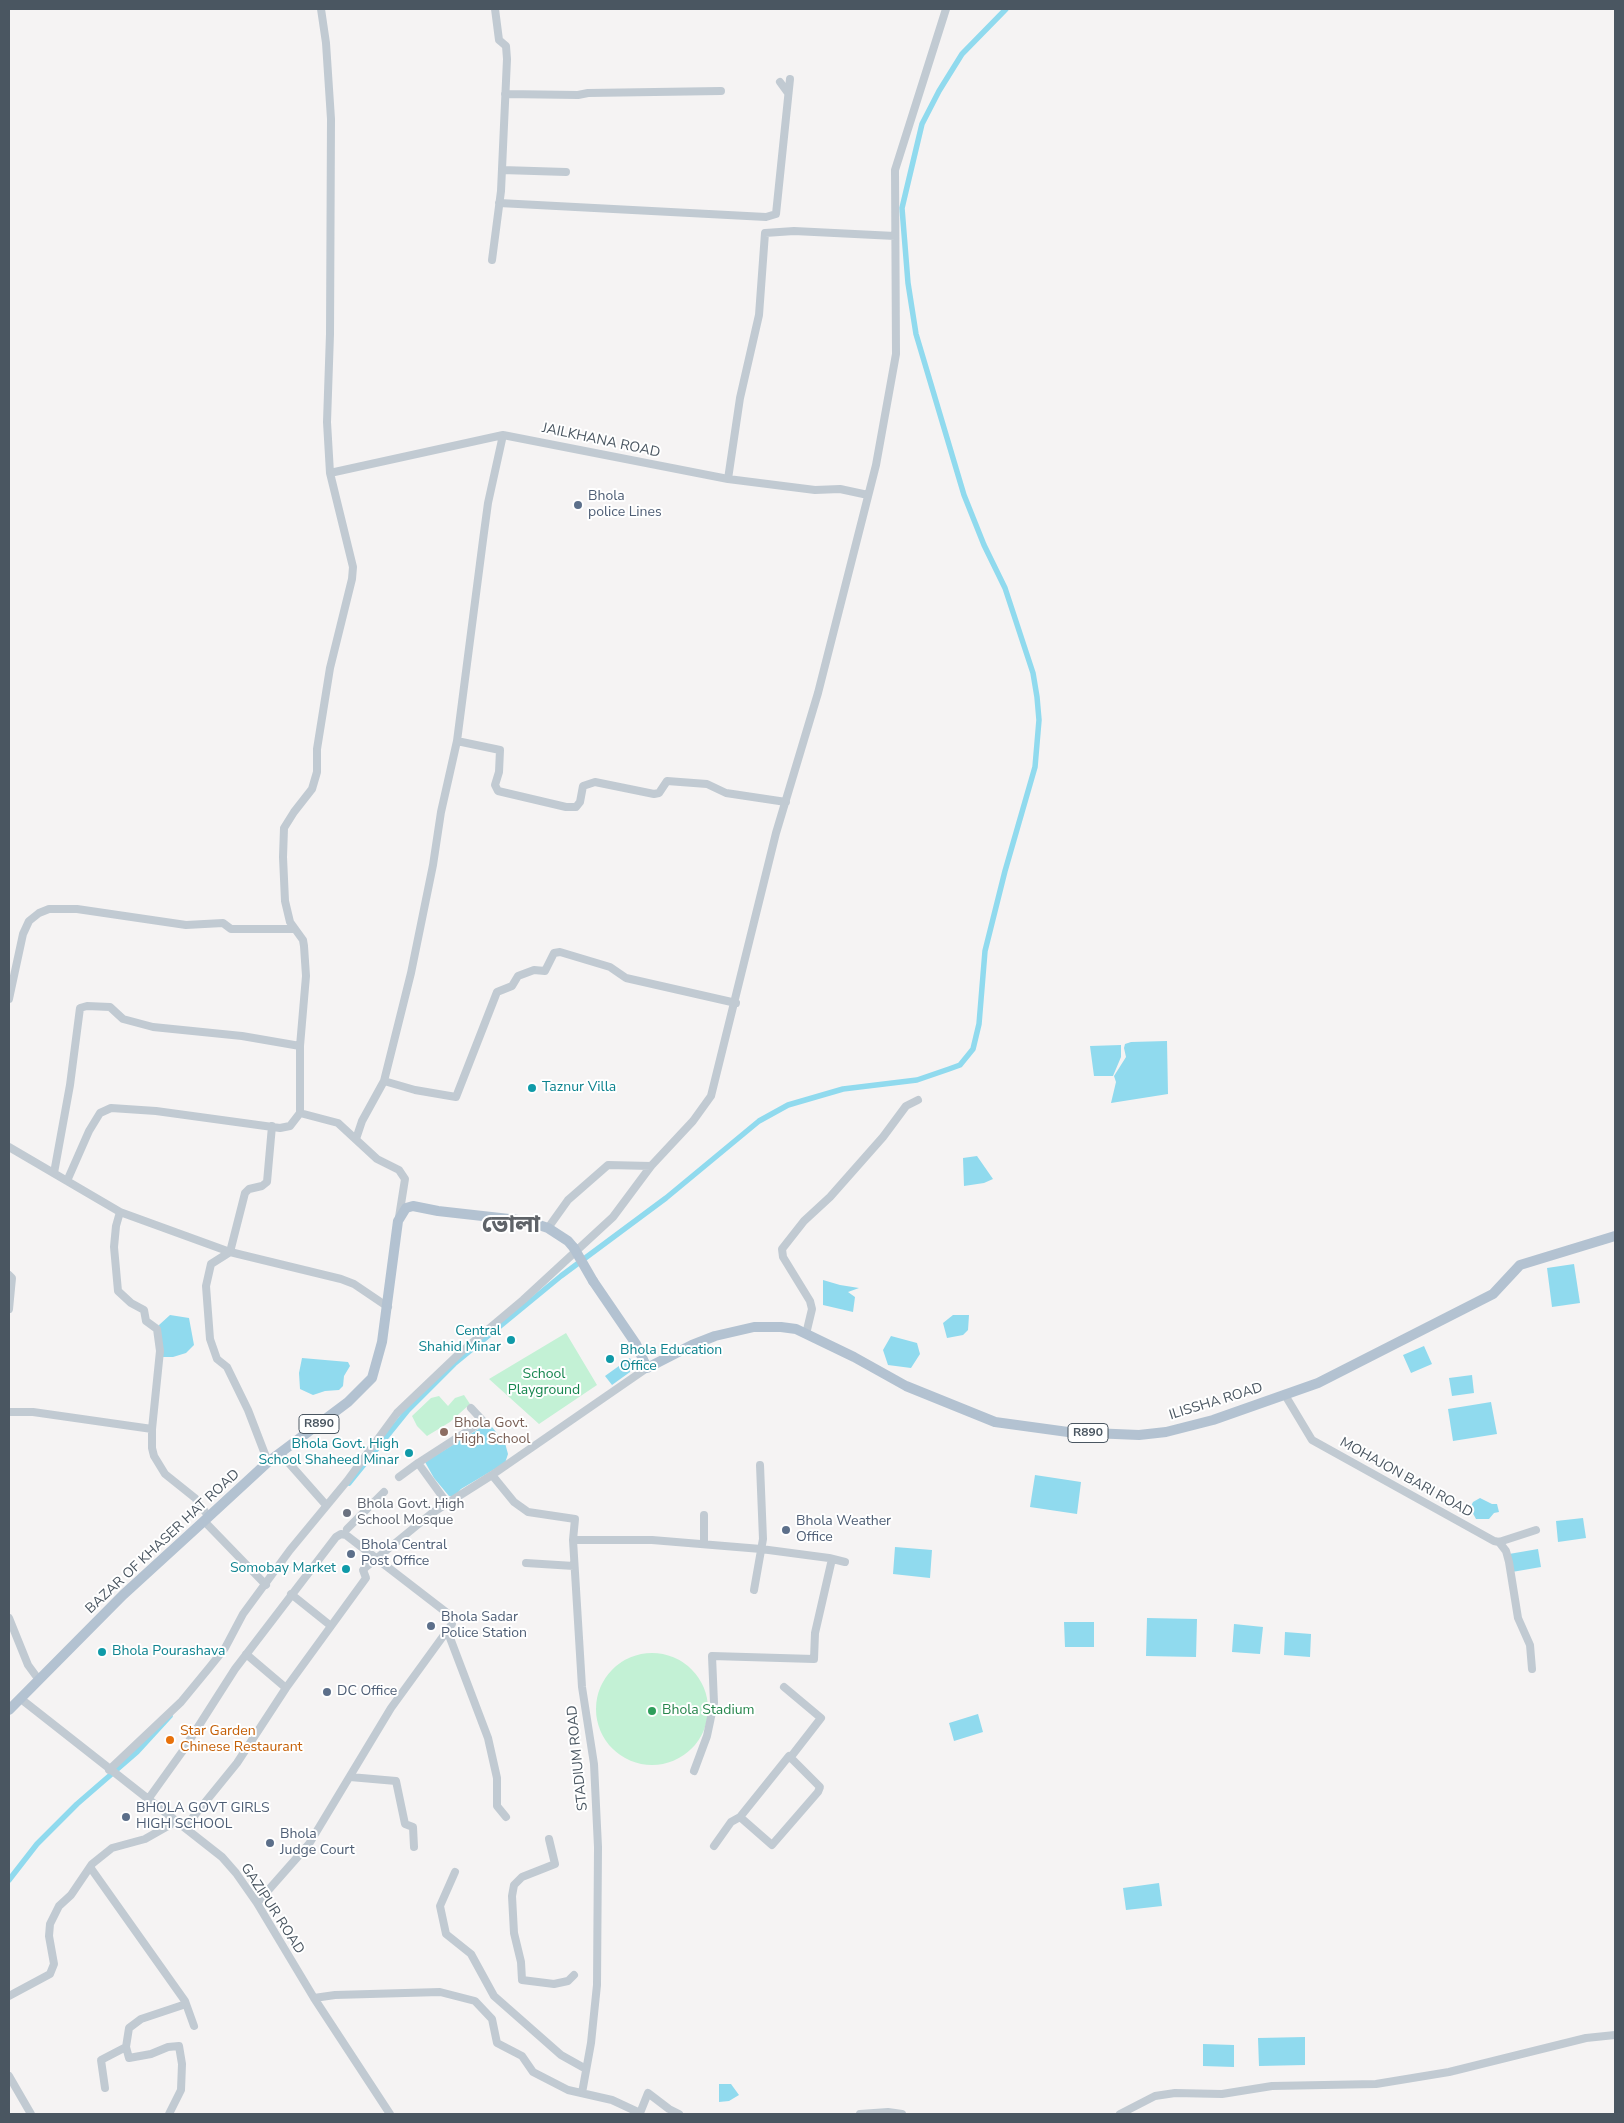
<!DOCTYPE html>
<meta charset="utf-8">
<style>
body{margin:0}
#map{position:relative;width:1624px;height:2123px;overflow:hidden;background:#f5f3f3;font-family:"Nunito Sans",sans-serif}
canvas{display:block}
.frame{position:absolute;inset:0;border:10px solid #4a5661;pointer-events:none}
</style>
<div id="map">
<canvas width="1624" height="2123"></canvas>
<div class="frame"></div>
</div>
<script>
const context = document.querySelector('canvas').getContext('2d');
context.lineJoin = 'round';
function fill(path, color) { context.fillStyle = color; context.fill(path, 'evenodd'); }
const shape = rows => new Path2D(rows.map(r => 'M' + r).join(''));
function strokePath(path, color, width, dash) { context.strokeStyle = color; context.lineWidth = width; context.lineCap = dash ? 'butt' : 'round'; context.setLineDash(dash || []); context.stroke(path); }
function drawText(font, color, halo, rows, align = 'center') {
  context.font = font + ' "Nunito Sans","Noto Sans Bengali",sans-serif'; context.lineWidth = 4; context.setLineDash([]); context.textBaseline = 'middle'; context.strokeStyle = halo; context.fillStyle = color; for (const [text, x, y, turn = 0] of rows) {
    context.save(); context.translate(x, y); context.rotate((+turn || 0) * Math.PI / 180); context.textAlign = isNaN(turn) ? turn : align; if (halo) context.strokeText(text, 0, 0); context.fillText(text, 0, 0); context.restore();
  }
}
const green = shape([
 [566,1333,597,1385,539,1424,489,1379],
 [464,1395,470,1404,450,1422,427,1436,417,1426,412,1416,431,1398,439,1396,448,1406,455,1398],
 '596 1709a56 56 0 1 1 112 0a56 56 0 1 1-112 0Z'
]);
const water = shape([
 [1167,1041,1168,1094,1111,1103,1116,1082,1114,1076,1126,1057,1124,1048,1125,1044,1131,1042],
 [1121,1045,1121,1057,1113,1076,1094,1076,1090,1046],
 [977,1156,993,1179,984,1183,964,1186,963,1158],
 [1574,1264,1580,1303,1552,1307,1547,1268],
 [823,1280,840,1285,859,1288,848,1292,855,1297,853,1312,823,1305],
 [170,1315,189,1318,194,1345,186,1353,173,1357,163,1357,159,1325],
 [953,1315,969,1315,968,1330,963,1335,947,1338,943,1323],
 [891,1336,917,1343,920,1354,911,1368,888,1365,883,1350],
 [1424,1346,1432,1364,1411,1373,1403,1355],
 [302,1358,348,1362,350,1366,344,1376,343,1386,339,1390,325,1391,313,1395,300,1389,299,1373],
 [630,1358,632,1363,630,1372,612,1385,605,1376],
 [1472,1375,1474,1393,1452,1396,1449,1378],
 [1491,1402,1497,1434,1453,1441,1448,1409],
 [485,1425,492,1427,505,1443,508,1454,505,1463,461,1489,454,1497,449,1496,434,1478,425,1462],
 [1035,1475,1081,1482,1077,1514,1030,1507],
 [1480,1498,1492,1504,1497,1504,1499,1512,1494,1513,1489,1519,1476,1519,1470,1508,1473,1502],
 [1583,1518,1586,1538,1558,1542,1556,1521],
 [895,1547,932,1550,930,1578,893,1574],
 [1538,1549,1541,1567,1512,1572,1509,1554],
 [1147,1618,1197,1619,1196,1657,1146,1656],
 [1064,1622,1094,1622,1094,1647,1065,1647],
 [1234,1624,1263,1627,1260,1654,1232,1652],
 [1285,1632,1311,1634,1310,1657,1284,1655],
 [978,1714,983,1732,954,1741,949,1723],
 [1159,1883,1162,1906,1126,1910,1123,1888],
 [1305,2037,1305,2065,1259,2066,1258,2038],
 [1203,2044,1234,2045,1234,2067,1203,2066],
 [719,2084,731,2084,739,2095,729,2101,719,2102]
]);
const canal = shape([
 [349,1483,408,1410,454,1364,561,1276,666,1198,759,1121,788,1105,843,1089,917,1080,949,1069,960,1065,973,1049,979,1024,985,951,1005,871,1035,767,1039,720,1037,697,1033,673,1005,588,984,545,964,495,916,334,908,283,902,208,922,124,939,91,962,54,1006,9],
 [9,1880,37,1844,77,1804,137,1752,170,1716]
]);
const minor = shape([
 [321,9,326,43,331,119,330,334,327,422,330,473,353,567,352,579,330,668,317,749,317,772,312,789,294,812,284,828,283,857,285,901,290,922,303,940,304,946,306,976,300,1046,300,1113,338,1123,377,1159,399,1170,405,1179,399,1217],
 [780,82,788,93],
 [505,94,578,95,588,93,721,91],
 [502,170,566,172],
 [499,203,766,217,776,214,790,79],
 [492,260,501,191,507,59,506,46,499,40,495,9],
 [330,473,503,435,728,479,815,490,840,489,868,495],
 [728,479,740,398,759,315,765,233,794,231,895,236],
 [457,741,500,750,499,772,495,785,498,791,566,807,576,807,580,802,583,786,595,782,654,794,659,793,667,781,707,784,726,793,786,802],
 [9,999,23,934,29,921,39,913,49,909,77,909,186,925,223,923,231,929,294,929],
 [384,1081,415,1090,456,1097,497,992,512,986,518,976,534,970,545,971,554,953,560,952,610,967,626,978,736,1003],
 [356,1139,362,1121,384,1081,411,973,433,865,441,812,457,741,483,540,488,503,503,435],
 [9,1147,120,1212,230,1252,341,1279,354,1284,388,1307],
 [54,1173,70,1085,80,1008,87,1006,110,1007,123,1019,153,1027,242,1036,300,1046],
 [67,1181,89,1131,100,1113,111,1108,156,1111,280,1128,290,1126,300,1113],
 [120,1212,116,1226,114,1247,118,1291,131,1303,144,1310,146,1321,157,1329,160,1351,152,1429,152,1448,154,1456,165,1474,195,1498,209,1517],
 [548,1228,568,1200,608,1165,651,1166],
 [9,1275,12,1278,9,1309],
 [806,1334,812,1309,810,1301,783,1257,782,1249,804,1221,830,1197,883,1137,906,1106,918,1100],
 [1285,1395,1312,1440,1494,1541,1499,1542,1536,1530],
 [9,1412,33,1412,152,1429],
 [280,1453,326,1505],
 [268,1462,248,1410,227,1367,217,1359,210,1339,206,1286,211,1264,230,1252,245,1193,249,1189,262,1186,267,1182,272,1126],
 [492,1475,514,1502,528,1512,575,1519,573,1540,582,1687,594,1764,598,1847,597,1985,591,2043,582,2093],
 [399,1477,418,1463],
 [447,1503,418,1463,483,1421,471,1408],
 [204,1521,266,1585],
 [347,1529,384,1492],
 [573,1540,652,1540,761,1549,829,1558,845,1562],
 [1499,1542,1506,1551,1509,1562,1518,1618,1530,1645,1532,1669],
 [704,1544,704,1515],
 [526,1563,574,1566],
 [754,1590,763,1539,760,1465],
 [291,1594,331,1626],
 [9,1618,28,1665,39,1680],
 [447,1630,488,1738,497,1778,497,1806,506,1817],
 [246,1654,286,1688],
 [784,1687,821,1718,790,1758],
 [21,1699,222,1857,236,1873,257,1903,314,1998,390,2114],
 [109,1770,181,1702,209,1668,225,1648,243,1614,290,1550,347,1481,397,1413,460,1353,523,1300,613,1217,651,1166,693,1121,711,1096,776,833,818,693,876,465,896,354,895,170,946,9],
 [694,1771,707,1736,714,1703,712,1656,814,1659,815,1633,832,1559],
 [350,1777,396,1781,405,1824,413,1827,414,1847],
 [149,1798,182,1752,235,1669,336,1537,341,1534,346,1535,451,1616,452,1624,391,1708,309,1844,257,1903],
 [185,1827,237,1763,286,1688,366,1578,363,1570,366,1567,432,1513,492,1475,647,1368],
 [549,1839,555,1864,522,1877,514,1885,512,1896,514,1933,521,1962,522,1980,554,1984,568,1981,574,1975],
 [714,1846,731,1822,740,1817,789,1756,820,1787,818,1792,772,1845,740,1817],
 [90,1867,185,2001,194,2026],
 [455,1872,440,1906,446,1934,471,1954,494,1996,561,2055,586,2069],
 [9,1996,50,1974,54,1964,49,1936,50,1924,59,1906,71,1895,92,1864,112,1848,145,1839,175,1822],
 [314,1998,335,1995,440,1992,475,2001,492,2019,497,2043,522,2056,533,2072,568,2090,612,2100,640,2113,648,2093,669,2109,679,2114],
 [126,2047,129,2058,151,2054,168,2047,179,2046,182,2064,181,2090,169,2114],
 [9,2076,31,2114],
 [105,2088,101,2060,126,2047,129,2028,141,2019,186,2004],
 [860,2114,888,2112,902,2114],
 [1120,2114,1155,2096,1175,2093,1222,2094,1272,2086,1376,2084,1449,2072,1586,2038,1615,2035]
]);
const major = shape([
 [593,1281,636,1344,647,1368,692,1345,715,1336,754,1327,781,1327,796,1329,854,1357,906,1386,995,1422,1068,1432,1139,1435,1166,1432,1213,1420,1318,1383,1493,1294,1520,1265,1615,1236],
 [9,1710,123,1595,204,1521,268,1462,348,1402,372,1378,382,1342,398,1221,406,1208,413,1206,438,1211,527,1221,548,1228,568,1241,574,1248]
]);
const majorBridge = shape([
 [574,1248,593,1281]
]);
const markers = [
 [578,505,5,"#5c6f8a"],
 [532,1088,5,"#0f9aa8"],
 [511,1340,5,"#0f9aa8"],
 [610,1359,5,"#0f9aa8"],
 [444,1432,5,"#8d6e63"],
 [409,1453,5,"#0f9aa8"],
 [347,1513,5,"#6b7280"],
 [786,1530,5,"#5c6f8a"],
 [351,1554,5,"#5c6f8a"],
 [346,1569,5,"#0f9aa8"],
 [431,1626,5,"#5c6f8a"],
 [102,1652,5,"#0f9aa8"],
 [327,1692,5,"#5c6f8a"],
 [652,1711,5,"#2e9e5b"],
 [170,1740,5,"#e8710a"],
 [126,1817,5,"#5c6f8a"],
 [270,1843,5,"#5c6f8a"]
];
const shields = [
 [319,1424,40],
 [1088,1433,40]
];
const shieldNames = [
 ["R890",319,1424],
 ["R890",1088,1433]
];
const streetNames = [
 ["JAILKHANA ROAD",601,441,12],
 ["ILISSHA ROAD",1216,1402,-17],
 ["MOHAJON BARI ROAD",1406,1478,29],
 ["BAZAR OF KHASER HAT ROAD",163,1542,-43],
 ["STADIUM ROAD",578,1758,-96],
 ["GAZIPUR ROAD",272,1909,57]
];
const serviceNames = [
 ["Bhola",588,497],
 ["police Lines",588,513],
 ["Bhola Weather",796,1522],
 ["Office",796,1538],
 ["Bhola Central",361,1546],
 ["Post Office",361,1562],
 ["Bhola Sadar",441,1618],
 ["Police Station",441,1634],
 ["DC Office",337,1692],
 ["BHOLA GOVT GIRLS",136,1809],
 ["HIGH SCHOOL",136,1825],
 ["Bhola",280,1835],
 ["Judge Court",280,1851]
];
const cultureNames = [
 ["Taznur Villa",542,1088],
 ["Central",501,1332,"right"],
 ["Shahid Minar",501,1348,"right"],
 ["Bhola Education",620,1351],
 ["Office",620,1367],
 ["Bhola Govt. High",399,1445,"right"],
 ["School Shaheed Minar",399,1461,"right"],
 ["Somobay Market",336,1569,"right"],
 ["Bhola Pourashava",112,1652]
];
const parkNames = [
 ["School",544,1375],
 ["Playground",544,1391]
];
const educationNames = [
 ["Bhola Govt.",454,1424],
 ["High School",454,1440]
];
const worshipNames = [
 ["Bhola Govt. High",357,1505],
 ["School Mosque",357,1521]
];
const leisureNames = [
 ["Bhola Stadium",662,1711]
];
const foodNames = [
 ["Star Garden",180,1732],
 ["Chinese Restaurant",180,1748]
];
const townNames = [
 ["ভোলা",511,1226]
];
fill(green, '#c3f1d5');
fill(water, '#90daee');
strokePath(canal, '#90daee', 5.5);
strokePath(minor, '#c1cad2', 8);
strokePath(major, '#b3c2d1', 10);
strokePath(majorBridge, '#b3c2d1', 10);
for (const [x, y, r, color] of markers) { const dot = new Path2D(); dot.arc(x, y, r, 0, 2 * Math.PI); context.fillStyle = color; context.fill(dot); strokePath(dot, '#fff', 2); }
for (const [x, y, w] of shields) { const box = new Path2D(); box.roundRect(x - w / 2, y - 9.5, w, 19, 4); context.fillStyle = '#fff'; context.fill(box); strokePath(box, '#4a5661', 1); }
drawText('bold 12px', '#4a5661', null, shieldNames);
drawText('14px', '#4a5661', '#fff', streetNames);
drawText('14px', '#4e5e75', '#fff', serviceNames, 'left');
drawText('14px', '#0d838f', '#fff', cultureNames, 'left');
drawText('14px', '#17864f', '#fff', parkNames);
drawText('14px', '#785e54', '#fff', educationNames, 'left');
drawText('14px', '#5b616d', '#fff', worshipNames, 'left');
drawText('14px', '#27864d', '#fff', leisureNames, 'left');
drawText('14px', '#c56008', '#fff', foodNames, 'left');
drawText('bold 24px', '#5f6368', '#fff', townNames);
</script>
